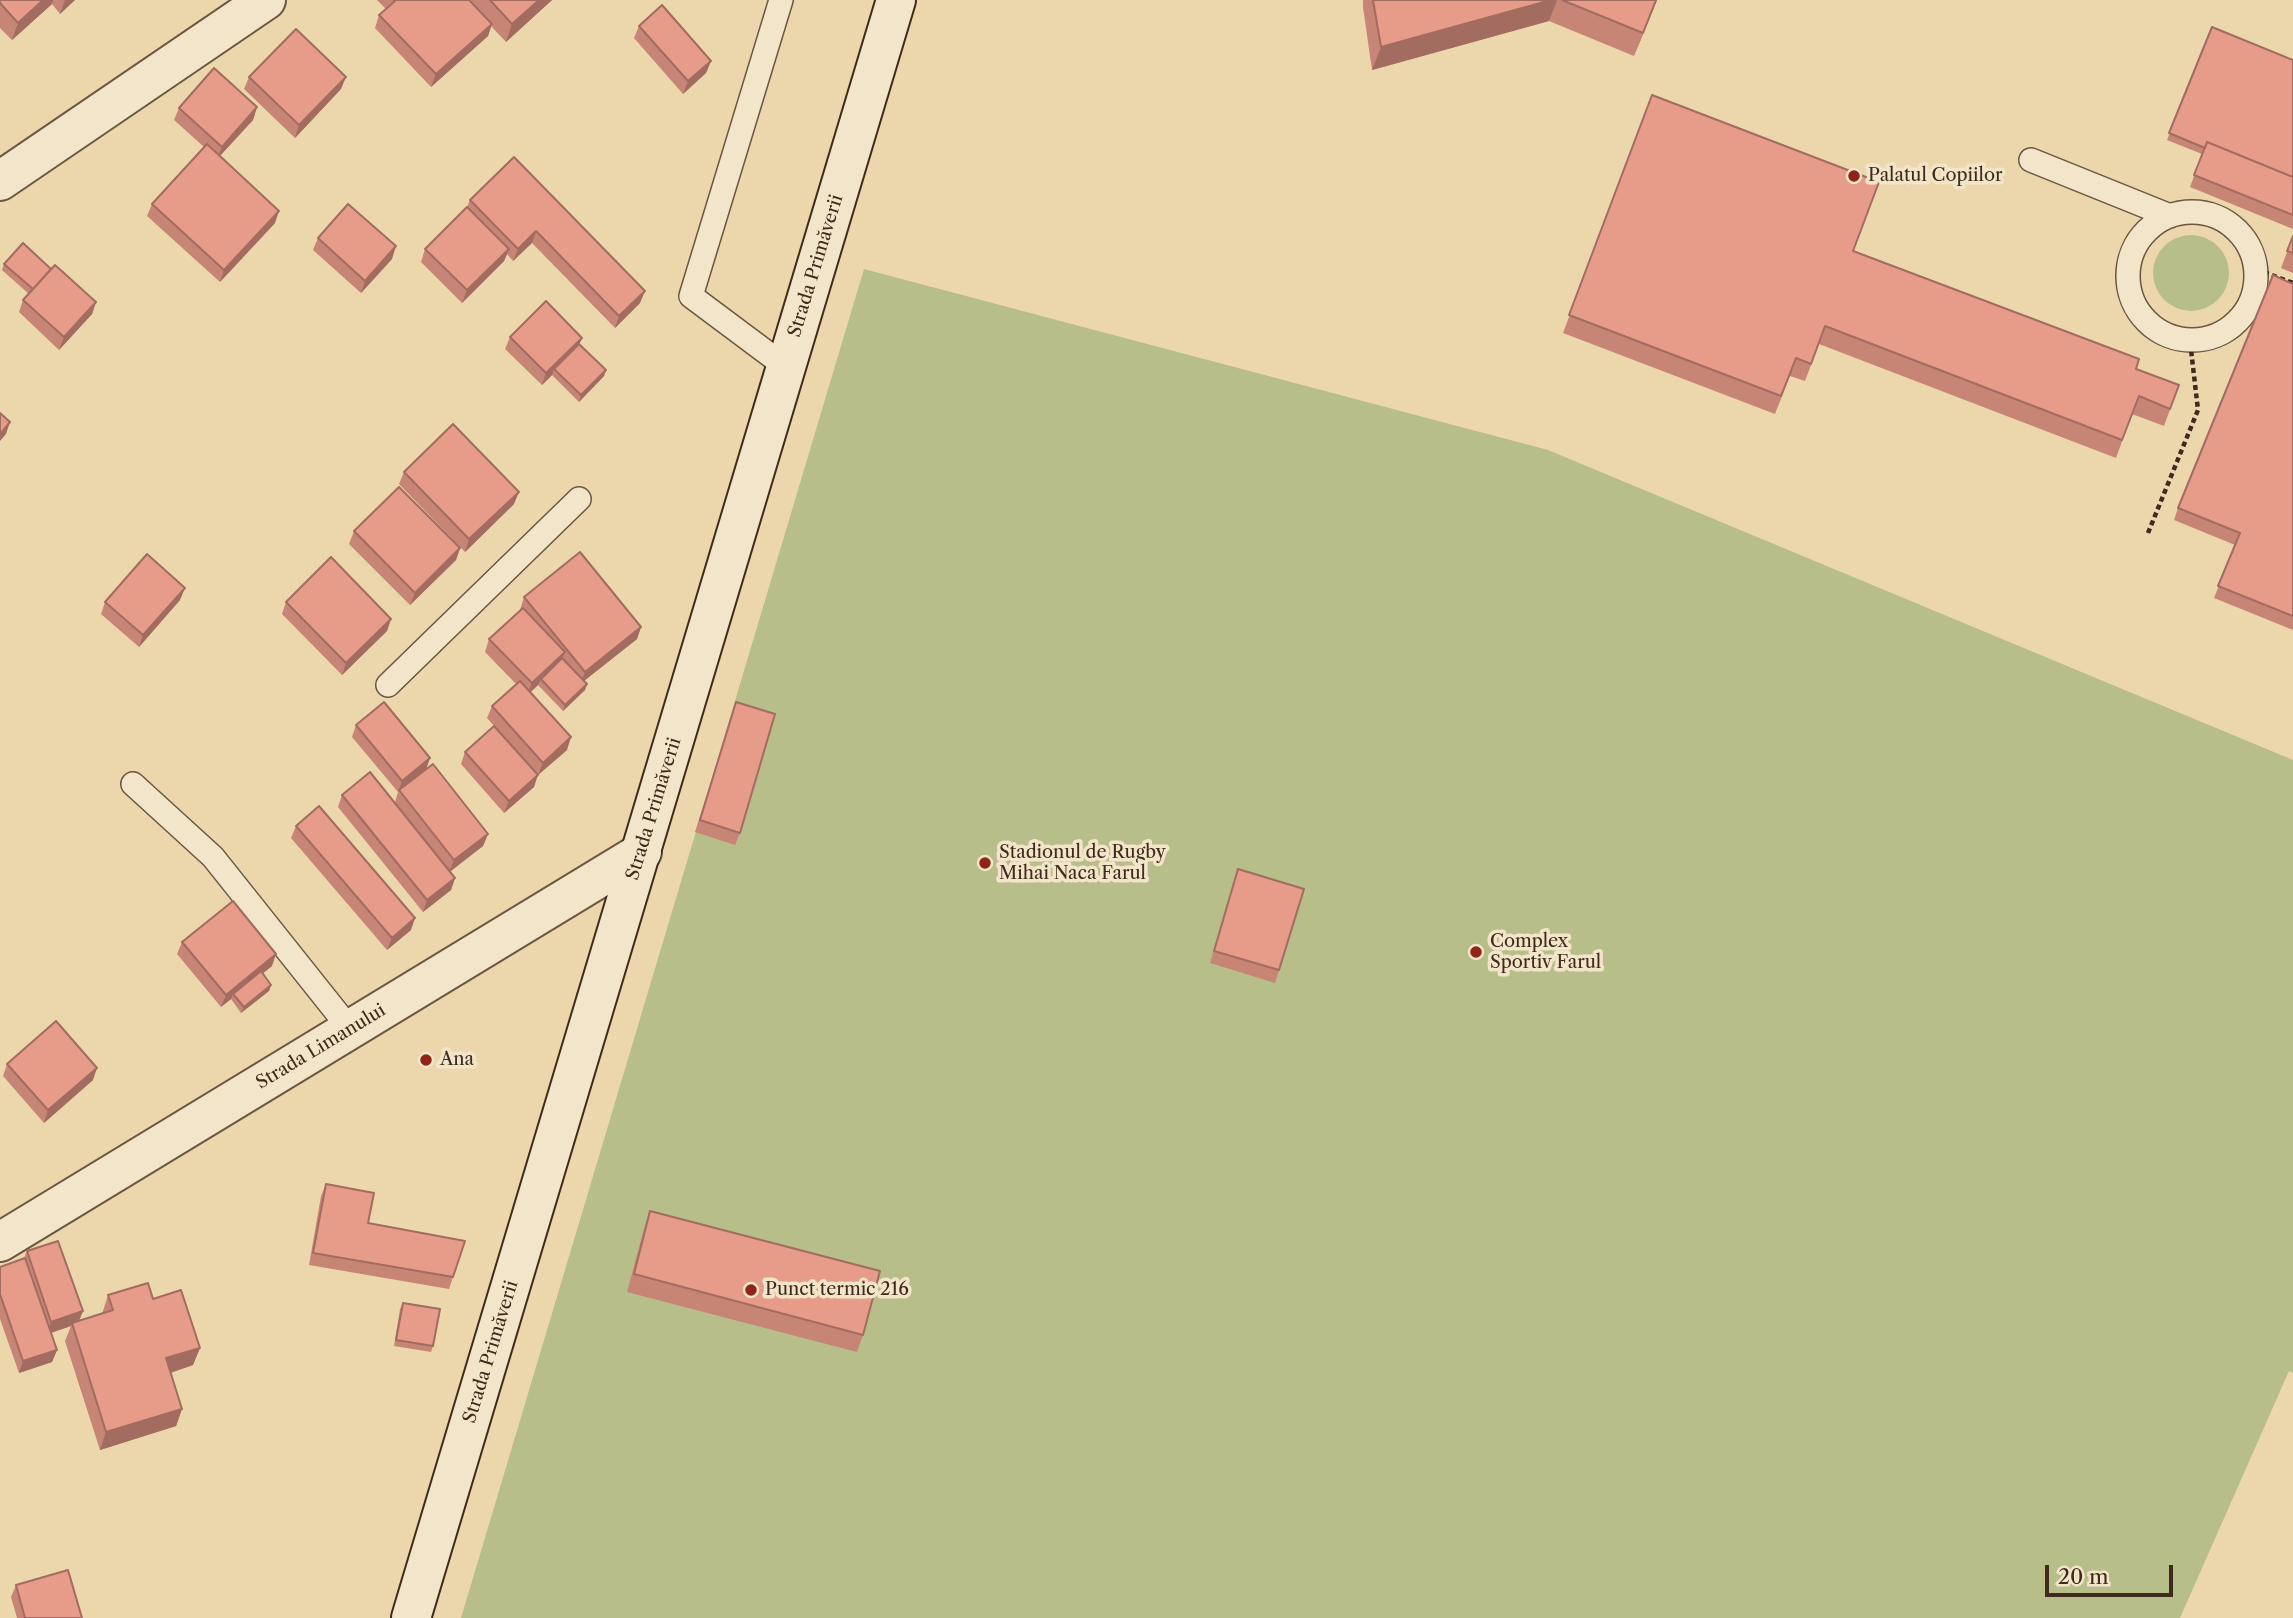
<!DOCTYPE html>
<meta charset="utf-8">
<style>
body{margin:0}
#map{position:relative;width:2293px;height:1618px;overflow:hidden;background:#ecd7ac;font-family:"Libre Caslon Text",serif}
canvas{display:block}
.scale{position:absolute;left:2045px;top:1565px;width:128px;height:32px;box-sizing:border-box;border:4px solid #3f2b1d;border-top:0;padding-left:9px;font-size:21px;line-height:24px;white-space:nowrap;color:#3f2b1d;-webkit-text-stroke:5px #f3e5c9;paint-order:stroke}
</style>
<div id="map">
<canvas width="2293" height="1618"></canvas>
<div class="scale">20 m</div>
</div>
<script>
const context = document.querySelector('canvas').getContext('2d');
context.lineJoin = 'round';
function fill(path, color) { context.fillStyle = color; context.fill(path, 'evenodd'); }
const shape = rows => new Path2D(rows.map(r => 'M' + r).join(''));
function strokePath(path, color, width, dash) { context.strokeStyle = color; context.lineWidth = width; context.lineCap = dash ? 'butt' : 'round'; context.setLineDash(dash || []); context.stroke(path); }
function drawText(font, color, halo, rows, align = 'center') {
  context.font = font + ' "Libre Caslon Text",serif'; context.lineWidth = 7; context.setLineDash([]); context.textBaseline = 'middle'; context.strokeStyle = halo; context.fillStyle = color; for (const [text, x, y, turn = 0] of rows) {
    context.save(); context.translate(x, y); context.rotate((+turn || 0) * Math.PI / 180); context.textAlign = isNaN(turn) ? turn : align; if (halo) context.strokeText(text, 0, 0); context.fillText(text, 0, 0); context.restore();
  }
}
const green = shape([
 '2153 273a38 38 0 1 1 76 0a38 38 0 1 1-76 0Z',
 [864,269,1548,450,2293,760,2293,1373,2289,1371,2180,1618,461,1618]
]);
const path = shape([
 [2256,269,2293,283],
 [2148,533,2198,410,2190,341]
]);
const lane = shape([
 [781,0,691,296,786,367],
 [2031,160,2170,216],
 '2128 276a64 64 0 1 1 128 0a64 64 0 1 1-128 0Z',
 [388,685,579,499],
 [133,784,213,857,350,1029]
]);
const street = shape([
 [0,181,266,0],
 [0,1242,642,852]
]);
const secondary = shape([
 [411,1618,896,0]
]);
const wall = shape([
 [0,0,75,0,60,14,52,4,12,40,0,28],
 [377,0,552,0,506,42,491,26,488,36,431,87,375,28,379,15,386,9],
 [1363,0,1657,0,1634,56,1549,21,1372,70,1363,7],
 [639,26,711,61,706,73,683,94,634,38],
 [2212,27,2293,60,2293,229,2190,187,2202,154,2167,140],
 [249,77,341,89,295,138,244,89],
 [1652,95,1853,251,2136,369,2179,385,2164,426,2132,414,2116,458,1819,344,1805,381,1790,376,1775,414,1563,333],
 [257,107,253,120,220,156,275,223,220,282,147,216,152,204,204,147,174,120,179,108],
 [514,157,640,303,615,328,532,243,513,261,507,254,504,261,462,303,421,262,425,249,467,207,470,200],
 [2293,236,2293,273,2281,268],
 [318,238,392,259,361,293,313,250],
 [4,264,51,269,96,302,92,314,59,350,19,312,23,300,29,294,2,270],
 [2293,284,2293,630,2214,598,2235,545,2174,520,2178,508],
 [510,337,582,338,579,344,606,370,604,376,579,402,552,375,542,385,505,349],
 [404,472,514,504,465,552,399,484],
 [354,531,460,548,456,560,410,605,349,544],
 [524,597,641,627,637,639,584,681,587,684,585,690,563,711,538,685,530,693,567,750,538,775,487,718,492,706,516,684,485,652,489,639,520,610],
 [180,600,139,647,101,614,105,602],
 [286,602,391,619,387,631,342,675,282,614],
 [736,702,740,833,735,845,695,832],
 [356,725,426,769,488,834,483,846,450,872,455,878,451,890,423,912,338,807,342,795,417,830,395,802,398,792,352,737],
 [465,752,534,787,504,813,461,764],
 [296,826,411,930,387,950,291,838],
 [1238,869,1279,970,1275,983,1210,963],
 [182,942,272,966,263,973,271,985,269,991,241,1013,231,999,221,1007,177,954],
 [7,1064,93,1080,44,1123,3,1076],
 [326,1184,368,1223,465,1241,449,1289,309,1265,321,1196],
 [650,1211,863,1335,857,1352,627,1292,644,1229],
 [27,1251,83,1311,79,1321,102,1314,108,1295,153,1299,200,1348,193,1365,171,1373,182,1409,176,1426,100,1450,65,1341,71,1326,51,1333,57,1350,52,1362,19,1373,0,1319,0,1267,24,1258],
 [403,1303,433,1346,431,1352,394,1346,400,1309],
 [16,1585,82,1618,17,1618,11,1597]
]);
const shadedWall = shape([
 [43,0,53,0,52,4,12,40,18,23],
 [65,0,75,0,60,14],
 [539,0,552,0,506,42,512,24],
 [1551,0,1557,0,1549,21,1372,70,1381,47],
 [1656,0,1657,0,1634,56,1643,33],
 [492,24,488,36,431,87,436,74],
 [711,61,706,73,683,94,688,81],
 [346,77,341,89,295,138,299,125],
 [257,107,253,120,217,159,222,147],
 [279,211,275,223,220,282,224,270],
 [536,231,532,243,513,261,518,249],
 [396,246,392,259,361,293,365,281],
 [509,249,504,261,462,303,467,290],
 [645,291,640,303,615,328,619,316],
 [96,302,92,314,59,350,64,337],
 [582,338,577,350,554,369,552,375,542,385,546,373],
 [606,370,604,376,579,402,581,395],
 [10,422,6,434,0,441,0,434],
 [519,492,514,504,465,552,469,539],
 [460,548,456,560,410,605,415,593],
 [185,588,180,600,139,647,143,635],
 [391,619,387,631,342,675,346,663],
 [641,627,637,639,580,684,585,672],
 [565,652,560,664,541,679,538,685,527,695,532,683],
 [587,684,585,690,563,711,565,705],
 [571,737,567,750,538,775,543,763],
 [430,758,426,770,399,790,398,793,402,781],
 [538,775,534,787,504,813,509,801],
 [488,834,483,846,449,872,454,860],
 [455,878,451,890,423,912,427,900],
 [415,918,411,930,387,950,392,938],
 [276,954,272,966,235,996,233,994,231,999,221,1007,226,995],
 [271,985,269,991,241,1013,244,1007],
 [97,1068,93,1080,44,1123,48,1110],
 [83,1311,78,1323,72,1323,71,1326,47,1334,51,1322],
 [200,1348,193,1365,160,1376,166,1358],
 [57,1350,52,1362,19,1373,23,1361],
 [182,1409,176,1426,100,1450,106,1432]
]);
const building = shape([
 [0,0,43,0,18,23,0,3,0,0],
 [394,0,469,0,492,24,436,74,379,15,395,1,394,0],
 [490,0,539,0,512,24,490,0],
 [1373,0,1551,0,1381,47,1373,0],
 [1562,0,1656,0,1643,33,1562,0],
 [662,5,711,61,688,81,639,26,662,5],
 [2212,27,2293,60,2293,177,2207,142,2205,148,2169,133,2212,27],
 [296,29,346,77,299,125,249,77,296,29],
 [214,68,257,107,222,147,179,108,214,68],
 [1652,95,1879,182,1853,251,2139,359,2136,369,2179,385,2170,409,2139,396,2122,440,1825,326,1811,364,1796,358,1781,396,1569,315,1652,95],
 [2207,142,2293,177,2293,215,2194,175,2207,142],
 [207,144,279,211,224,270,152,204,207,144],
 [514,157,645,291,619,316,536,231,518,249,470,200,514,157],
 [348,204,396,246,365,281,318,238,348,204],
 [467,207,509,249,467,290,425,249,467,207],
 [2293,236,2293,253,2287,251,2293,236],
 [23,243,51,269,33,289,4,264,23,243],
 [55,265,96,302,64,337,23,300,55,265],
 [2273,275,2293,284,2293,616,2218,586,2240,533,2178,508,2273,275],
 [546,301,582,338,546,373,510,337,546,301],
 [579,344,606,370,581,395,554,369,579,344],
 [0,413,10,422,0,434,0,413],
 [453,424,519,492,469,539,404,472,453,424],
 [399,487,460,548,415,593,354,531,399,487],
 [580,552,641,627,585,672,524,597,580,552],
 [147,554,185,588,143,635,105,602,147,554],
 [331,557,391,619,346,663,286,602,331,557],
 [523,608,565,652,532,683,489,639,523,608],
 [562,658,587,684,565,705,541,679,562,658],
 [520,681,571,737,543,763,492,706,520,681],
 [384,702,430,758,402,781,356,725,384,702],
 [736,702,775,714,740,833,700,820,736,702],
 [494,726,538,775,509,801,465,752,494,726],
 [433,764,488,834,454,860,399,790,433,764],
 [370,772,455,878,427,900,342,795,370,772],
 [319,806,415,918,392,938,296,826,319,806],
 [1238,869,1304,889,1279,970,1214,951,1238,869],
 [233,901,276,954,226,995,182,942,233,901],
 [261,971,271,985,244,1007,233,994,261,971],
 [56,1021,97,1068,48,1110,7,1064,56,1021],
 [326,1184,374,1193,368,1223,465,1241,453,1277,313,1253,326,1184],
 [650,1211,880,1271,863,1335,634,1274,650,1211],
 [58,1241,83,1311,51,1322,27,1251,58,1241],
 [25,1258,57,1350,23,1361,0,1294,0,1267,25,1258],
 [148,1283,153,1299,181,1290,200,1348,166,1358,182,1409,106,1432,72,1323,113,1310,108,1295,148,1283],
 [403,1303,440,1309,433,1346,396,1340,403,1303],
 [68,1570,82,1618,25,1618,16,1585,68,1570]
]);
const markers = [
 [1854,176,7,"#8f2418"],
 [985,863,7,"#8f2418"],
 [1476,952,7,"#8f2418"],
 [426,1060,7,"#8f2418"],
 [751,1290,7,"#8f2418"]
];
const poiNames = [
 ["Palatul Copiilor",1868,176],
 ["Stadionul de Rugby",999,853],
 ["Mihai Naca Farul",999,874],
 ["Complex",1490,942],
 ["Sportiv Farul",1490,963],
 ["Ana",440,1060],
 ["Punct termic 216",765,1290]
];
const streetNames = [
 ["Strada Primăverii",816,266,-73],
 ["Strada Primăverii",654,809,-73],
 ["Strada Limanului",321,1047,-31],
 ["Strada Primăverii",491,1352,-73]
];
fill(green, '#b7be89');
strokePath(lane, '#6a5641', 26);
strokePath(street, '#6a5641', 42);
strokePath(secondary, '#3f2b1d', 42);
strokePath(path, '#3f2b1d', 4.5, [5, 3.5]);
strokePath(lane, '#f3e5c9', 23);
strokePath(street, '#f3e5c9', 38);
strokePath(secondary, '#f3e5c9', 38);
fill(wall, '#c78576');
fill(shadedWall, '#a26c60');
fill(building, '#e79b89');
strokePath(building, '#a26c60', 2);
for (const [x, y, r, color] of markers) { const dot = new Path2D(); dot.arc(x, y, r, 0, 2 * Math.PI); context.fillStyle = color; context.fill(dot); strokePath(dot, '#f3e5c9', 2.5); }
drawText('18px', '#3f2b1d', '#f3e5c9', poiNames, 'left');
drawText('18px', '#3f2b1d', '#f3e5c9', streetNames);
</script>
